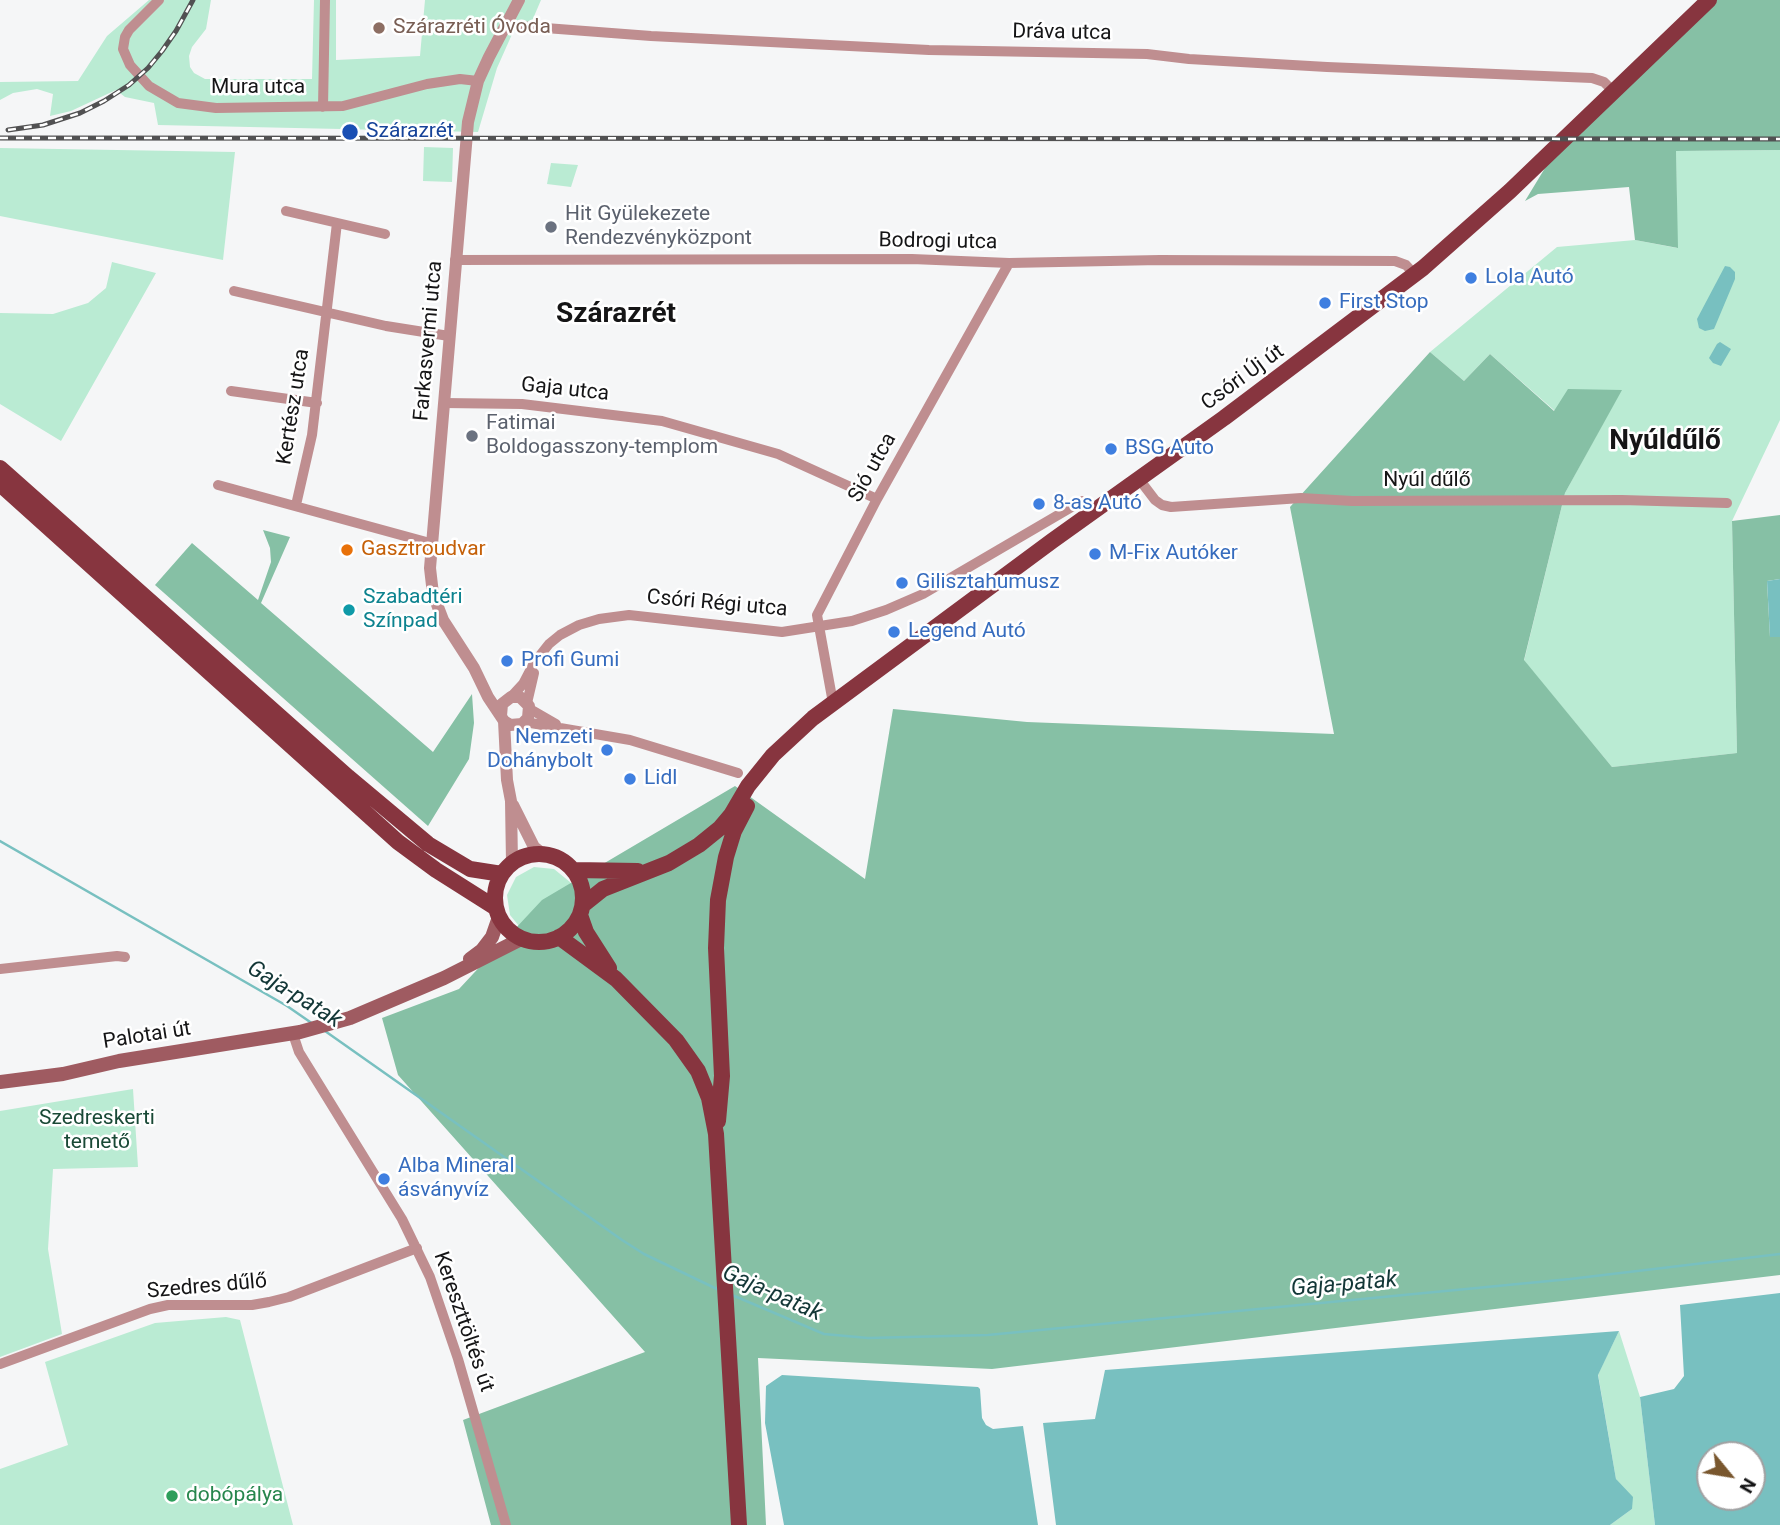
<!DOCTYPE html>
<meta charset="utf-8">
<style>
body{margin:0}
#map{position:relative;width:1780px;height:1525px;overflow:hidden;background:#f5f6f7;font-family:Roboto,sans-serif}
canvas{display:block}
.north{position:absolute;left:1696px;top:1441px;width:70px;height:70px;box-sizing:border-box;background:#fff;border:2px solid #a1a1a2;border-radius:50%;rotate:120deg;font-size:19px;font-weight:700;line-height:28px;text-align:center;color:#151516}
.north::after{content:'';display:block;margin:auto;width:24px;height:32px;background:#79572e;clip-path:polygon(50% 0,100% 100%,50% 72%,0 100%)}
</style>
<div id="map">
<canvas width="1780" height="1525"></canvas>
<div class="north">N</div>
</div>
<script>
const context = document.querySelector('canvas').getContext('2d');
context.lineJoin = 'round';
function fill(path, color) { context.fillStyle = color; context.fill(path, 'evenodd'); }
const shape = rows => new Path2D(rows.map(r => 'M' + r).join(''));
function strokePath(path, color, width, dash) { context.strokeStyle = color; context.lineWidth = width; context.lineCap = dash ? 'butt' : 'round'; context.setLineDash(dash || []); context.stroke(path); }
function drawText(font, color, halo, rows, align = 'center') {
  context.font = font + ' Roboto,sans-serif'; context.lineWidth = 5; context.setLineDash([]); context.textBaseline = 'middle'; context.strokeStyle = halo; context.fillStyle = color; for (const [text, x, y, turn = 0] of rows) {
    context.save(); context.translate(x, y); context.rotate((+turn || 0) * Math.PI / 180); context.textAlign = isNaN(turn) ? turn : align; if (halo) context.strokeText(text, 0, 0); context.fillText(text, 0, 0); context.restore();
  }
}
const green = shape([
 [149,0,211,0,206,29,192,47,189,56,190,67,194,73,205,79,312,79,314,0,336,0,336,60,420,56,425,0,541,0,532,21,513,32,497,68,478,132,158,125,154,103,125,97,116,90,71,111,50,116,53,94,37,89,13,93,0,100,0,82,78,81,107,36],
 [424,147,453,148,452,182,423,181],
 [0,148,235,152,223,260,0,216],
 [1780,150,1780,420,1732,521,1737,753,1612,767,1524,661,1565,493,1621,390,1555,411,1490,354,1464,381,1430,352,1557,247,1635,240,1677,248,1676,151],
 [551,163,578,165,571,187,547,184],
 [112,262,156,273,61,441,0,404,0,313,53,314,88,303,106,288],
 [534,867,554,869,570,882,574,891,523,931,510,915,507,895,516,877],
 [133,1089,138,1167,53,1169,48,1249,62,1334,0,1357,0,1111],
 [226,1317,240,1320,293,1525,0,1525,0,1469,68,1445,45,1362,155,1323],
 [1619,1331,1640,1397,1655,1525,1610,1525,1632,1509,1616,1479,1598,1374]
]);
const forest = shape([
 [1709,0,1780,0,1780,150,1676,151,1678,248,1635,240,1629,187,1538,194,1525,201,1562,140],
 [1430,352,1464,381,1490,354,1554,411,1568,389,1622,390,1565,493,1524,660,1612,767,1737,753,1732,521,1780,515,1780,579,1767,581,1770,637,1780,637,1780,1275,992,1369,758,1358,766,1525,491,1525,463,1420,645,1352,398,1075,382,1018,459,989,542,900,735,786,865,879,893,709,1027,722,1334,734,1290,507],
 [263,530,290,537,261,603,433,752,472,694,474,723,469,759,428,826,155,585,192,543,258,600,271,562,270,548]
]);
const water = shape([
 [1725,266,1730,267,1735,272,1735,279,1714,329,1705,331,1699,328,1697,319],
 [1720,342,1731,349,1721,366,1713,363,1709,358,1717,344],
 [1780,579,1780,637,1770,637,1767,581],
 [1780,1293,1780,1525,1655,1525,1640,1397,1674,1389,1684,1376,1680,1305],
 [1710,1455,1752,1455,1752,1497,1710,1497],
 [1619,1331,1598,1375,1616,1479,1633,1497,1632,1509,1610,1525,1056,1525,1043,1423,1095,1419,1105,1370],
 [782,1375,978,1387,980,1389,982,1418,986,1425,993,1429,1023,1426,1038,1525,784,1525,765,1423,766,1386]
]);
const stream = shape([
 [0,841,287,1006,313,1024],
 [325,1031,622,1240,644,1254,719,1290],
 [732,1295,824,1334,868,1338,988,1335,1570,1279,1780,1254]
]);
const minor = shape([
 [159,0,129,30,125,37,123,49,130,65,149,86,178,103,216,108,343,106,427,84,460,79,478,81],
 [506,25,651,36,929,50,1147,54,1189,59,1327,67,1592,78,1604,82,1613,91],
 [323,107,325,0],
 [286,211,385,234],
 [455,260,912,259,1009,263,1160,260,1395,261,1406,265,1415,275],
 [234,291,386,326,449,336],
 [231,391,317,403],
 [444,403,522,404,662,421,778,454,877,499],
 [1139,479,1155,500,1162,505,1171,507,1301,498,1352,501,1622,500,1727,503],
 [218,485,430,543],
 [296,505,312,435,337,223],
 [511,697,523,684,534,663,549,644,560,635,579,625,599,619,629,615,782,632,852,621,886,610,923,594,1082,501],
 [527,703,534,673],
 [833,703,817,615,877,499,1009,263],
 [530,709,556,724],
 [525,722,630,740,738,773],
 [0,969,117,956,125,957],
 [293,1034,299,1052,402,1219,430,1277,458,1359,506,1525],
 [0,1364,150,1309,168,1305,252,1305,269,1302,289,1297,417,1248]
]);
const tertiary = shape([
 [501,716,502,704,511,697,520,697,529,706,528,718,522,724,510,725,504,721],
 [513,805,534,847,543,854],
 [512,863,511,801,507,780,504,721,488,697,474,668,443,620,433,594,430,568,468,122,478,81,489,57,519,0]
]);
const secondary = shape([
 [470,959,482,950,492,937,499,917],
 [0,1082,63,1074,119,1061,300,1032,350,1018,444,978,521,939]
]);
const primary = shape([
 [0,468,348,777,428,844,470,869,502,874],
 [0,484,398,842,436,870,496,908],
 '495 898a44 44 0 1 1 88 0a44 44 0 1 1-88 0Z',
 [574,870,638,871],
 [583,905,603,889,669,863,699,845,720,828,731,815,748,786,773,755,813,718,1052,541,1224,418,1423,268,1510,191,1709,0],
 [580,915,586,932,609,968],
 [559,937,616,979,676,1040,698,1071,709,1098,716,1134,739,1525],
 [718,1121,722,1076,716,948,718,900,726,857,734,831,747,806]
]);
const rail = shape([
 [8,130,43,125,80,113,104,101,129,85,148,68,162,51,176,31,193,0],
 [0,138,1780,139]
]);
const markers = [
 [379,28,7,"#8d6e63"],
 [350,132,9,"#1a4fb4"],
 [551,227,7,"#6b7280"],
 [1471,278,7,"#3f7fe0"],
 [1325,303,7,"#3f7fe0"],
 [472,436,7,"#6b7280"],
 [1111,449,7,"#3f7fe0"],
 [1039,504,7,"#3f7fe0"],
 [347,550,7,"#e8710a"],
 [1095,554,7,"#3f7fe0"],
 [902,583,7,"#3f7fe0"],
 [349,610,7,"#0f9aa8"],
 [894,632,7,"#3f7fe0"],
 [507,661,7,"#3f7fe0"],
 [607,750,7,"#3f7fe0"],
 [630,779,7,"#3f7fe0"],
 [384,1179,7,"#3f7fe0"],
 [172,1496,7,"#2e9e5b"]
];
const educationNames = [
 ["Szárazréti Óvoda",393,28]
];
const streetNames = [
 ["Dráva utca",1062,33,1],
 ["Mura utca",258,88],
 ["Bodrogi utca",938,242,1],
 ["Farkasvermi utca",429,341,-85],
 ["Csóri Új út",1243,378,-36],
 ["Gaja utca",565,390,6],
 ["Kertész utca",294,407,-81],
 ["Sió utca",873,468,-61],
 ["Nyúl dűlő",1427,481],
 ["Csóri Régi utca",717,604,5],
 ["Palotai út",147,1036,-9],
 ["Szedres dűlő",207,1287,-5],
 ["Kereszttöltés út",463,1322,71]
];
const transitNames = [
 ["Szárazrét",366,132]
];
const worshipNames = [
 ["Hit Gyülekezete",565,215],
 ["Rendezvényközpont",565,239],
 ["Fatimai",486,424],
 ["Boldogasszony-templom",486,448]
];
const shopNames = [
 ["Lola Autó",1485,278],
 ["First Stop",1339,303],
 ["BSG Auto",1125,449],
 ["8-as Autó",1053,504],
 ["M-Fix Autóker",1109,554],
 ["Gilisztahumusz",916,583],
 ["Legend Autó",908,632],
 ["Profi Gumi",521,661],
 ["Nemzeti",593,738,"right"],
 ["Dohánybolt",593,762,"right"],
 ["Lidl",644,779],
 ["Alba Mineral",398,1167],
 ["ásványvíz",398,1191]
];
const foodNames = [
 ["Gasztroudvar",361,550]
];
const cultureNames = [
 ["Szabadtéri",363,598],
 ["Színpad",363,622]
];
const parkNames = [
 ["Szedreskerti",97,1119],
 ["temető",97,1143]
];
const leisureNames = [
 ["dobópálya",186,1496]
];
const waterNames = [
 ["Gaja-patak",294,995,32],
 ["Gaja-patak",1344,1285,-5],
 ["Gaja-patak",772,1294,24]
];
const districtNames = [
 ["Szárazrét",616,315],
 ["Nyúldűlő",1665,442]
];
fill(green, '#baebd3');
fill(forest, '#86c0a5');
fill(water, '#78c0c0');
strokePath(stream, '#78c0c0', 2.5);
strokePath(minor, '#bf8e90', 10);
strokePath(tertiary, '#bf8e90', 12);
strokePath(secondary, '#9f5b61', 14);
strokePath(primary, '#87353f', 16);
strokePath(rail, '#515152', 5);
strokePath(rail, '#fff', 2.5, [8]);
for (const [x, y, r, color] of markers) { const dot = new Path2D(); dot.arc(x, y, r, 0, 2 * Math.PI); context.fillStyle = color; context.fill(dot); strokePath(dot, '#fff', 2.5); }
drawText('21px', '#785e54', '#fff', educationNames, 'left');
drawText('21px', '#151516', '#fff', streetNames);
drawText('21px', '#164399', '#fff', transitNames, 'left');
drawText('21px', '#5b616d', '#fff', worshipNames, 'left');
drawText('21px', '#366cbe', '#fff', shopNames, 'left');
drawText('21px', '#c56008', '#fff', foodNames, 'left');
drawText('21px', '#0d838f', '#fff', cultureNames, 'left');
drawText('21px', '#194936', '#fff', parkNames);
drawText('21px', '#27864d', '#fff', leisureNames, 'left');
drawText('italic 23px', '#133737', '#fff', waterNames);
drawText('bold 28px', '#151516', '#fff', districtNames);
</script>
